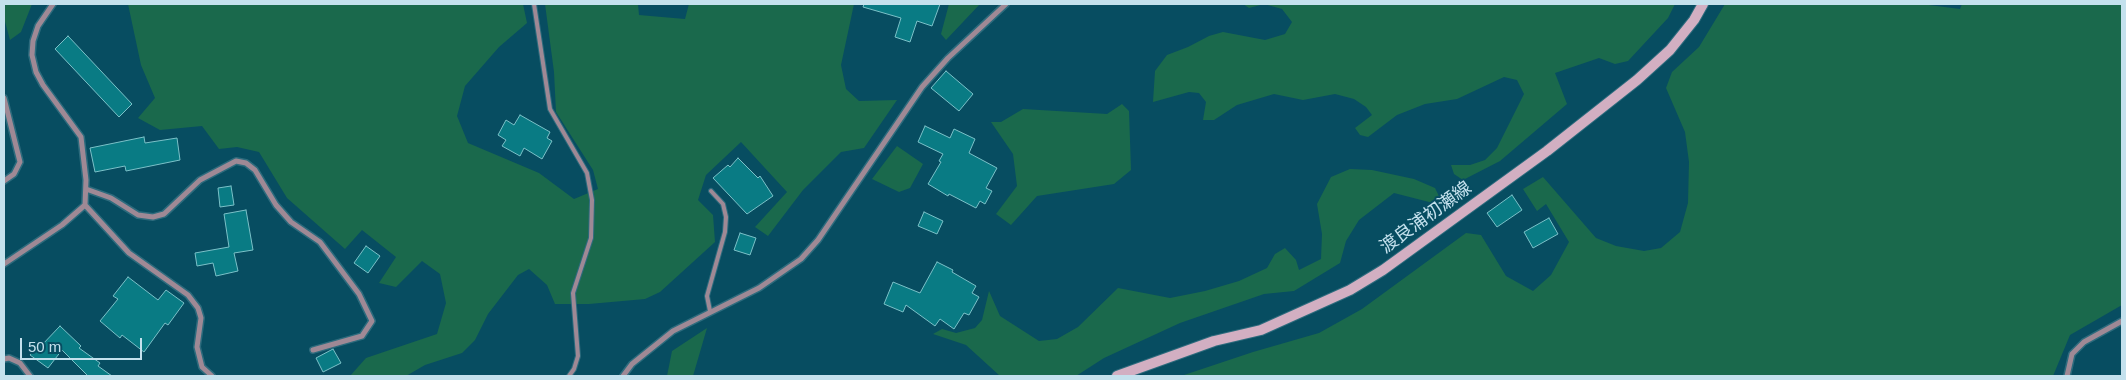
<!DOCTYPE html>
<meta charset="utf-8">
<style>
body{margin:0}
#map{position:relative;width:2126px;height:380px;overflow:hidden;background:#074d61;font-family:Helvetica,sans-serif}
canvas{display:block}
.frame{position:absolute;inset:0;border:5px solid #c4e1ed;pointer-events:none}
.scale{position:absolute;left:20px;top:338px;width:122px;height:22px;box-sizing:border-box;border:2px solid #c4e1ed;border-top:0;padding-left:6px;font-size:15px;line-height:18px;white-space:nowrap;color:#c4e1ed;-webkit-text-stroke:4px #074d61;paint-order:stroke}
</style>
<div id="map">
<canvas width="2126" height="380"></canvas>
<div class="frame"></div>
<div class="scale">50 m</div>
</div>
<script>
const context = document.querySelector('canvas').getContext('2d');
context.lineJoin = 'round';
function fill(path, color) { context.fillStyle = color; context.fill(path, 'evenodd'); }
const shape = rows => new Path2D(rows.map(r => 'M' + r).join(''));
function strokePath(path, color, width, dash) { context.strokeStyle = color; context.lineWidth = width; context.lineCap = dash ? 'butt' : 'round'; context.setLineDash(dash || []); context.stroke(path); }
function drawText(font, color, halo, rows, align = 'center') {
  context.font = font + ' Helvetica,"Noto Sans JP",sans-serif'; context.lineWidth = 4; context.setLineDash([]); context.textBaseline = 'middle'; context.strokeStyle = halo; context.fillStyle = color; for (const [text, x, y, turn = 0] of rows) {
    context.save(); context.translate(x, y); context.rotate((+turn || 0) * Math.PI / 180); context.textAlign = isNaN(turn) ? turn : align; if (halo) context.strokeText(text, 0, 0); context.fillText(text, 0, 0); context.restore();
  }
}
const green = shape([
 [4,4,32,4,21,32,10,40,4,18],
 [128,4,523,4,527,23,499,47,465,86,457,116,468,143,539,173,574,199,598,189,593,170,556,112,554,72,545,4,638,4,639,15,685,19,689,4,854,4,841,65,846,89,859,101,897,100,864,148,841,152,803,190,768,236,755,227,787,192,741,142,706,175,698,200,713,215,715,242,660,292,645,299,589,304,555,304,547,285,529,269,518,275,488,314,475,340,462,353,425,365,406,376,350,376,366,358,437,334,446,303,440,274,422,261,396,287,379,283,396,257,362,230,345,249,287,198,259,152,237,147,219,149,202,126,160,130,138,118,155,98,141,65],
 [949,4,980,4,946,40,941,34],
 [1243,4,1675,4,1668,18,1628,61,1615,64,1599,58,1555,73,1567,104,1500,161,1463,180,1454,174,1451,165,1470,165,1485,160,1497,148,1524,94,1517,80,1504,77,1457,99,1425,104,1397,115,1368,137,1360,135,1355,128,1372,115,1366,107,1354,99,1335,94,1303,100,1274,94,1237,105,1214,120,1203,120,1206,102,1199,93,1189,92,1153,102,1155,71,1167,55,1188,47,1209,36,1223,32,1265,40,1285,34,1292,22,1282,9,1264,4,1249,8],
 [1725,4,1921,4,1960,9,1962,4,2122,4,2122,305,2070,335,2053,376,1181,376,1253,352,1319,333,1362,309,1466,233,1481,235,1506,276,1533,291,1551,275,1569,242,1546,204,1537,211,1523,189,1543,177,1596,238,1616,246,1644,251,1661,248,1680,232,1688,203,1689,162,1685,132,1666,88,1672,72,1699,47],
 [1122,104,1129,111,1131,170,1114,184,1037,196,1011,225,996,214,1017,186,1013,154,991,122,1001,122,1023,109,1107,114],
 [897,146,923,164,910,188,899,192,872,179],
 [1350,169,1372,170,1414,179,1435,188,1440,198,1433,203,1394,193,1359,220,1346,241,1340,263,1294,291,1264,294,1180,323,1104,358,1076,376,1000,376,966,345,933,334,942,329,956,333,975,328,982,320,989,291,1000,316,1039,341,1057,339,1078,327,1118,288,1170,298,1205,291,1239,281,1267,268,1275,254,1285,248,1296,260,1299,270,1321,259,1322,234,1317,204,1331,177],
 [707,328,693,376,667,376,672,351]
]);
const building = shape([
 [864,4,940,4,932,26,917,21,910,42,895,37,901,18,863,7,864,4],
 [68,36,132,104,119,117,55,49,68,36],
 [946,71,973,94,959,111,931,88,946,71],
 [520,115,550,132,547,138,552,141,542,159,524,148,520,156,502,146,506,140,498,135,506,120,514,125,520,115],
 [925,126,950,138,954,129,975,139,969,153,997,168,986,188,992,191,985,204,980,201,976,208,949,194,948,196,928,184,941,162,939,161,943,154,918,142,925,126],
 [144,137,145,143,177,138,180,160,126,171,125,166,95,172,90,148,144,137],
 [738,158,758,178,760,176,773,196,747,214,713,178,728,165,730,167,738,158],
 [231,186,234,205,220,207,218,188,231,186],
 [1512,195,1522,210,1497,227,1487,213,1512,195],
 [246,210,253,250,234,253,238,271,216,276,213,263,197,266,195,253,229,247,224,214,246,210],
 [924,212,943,221,937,234,918,226,924,212],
 [1549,218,1558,234,1533,248,1524,232,1549,218],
 [740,233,756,238,750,255,734,250,740,233],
 [366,246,380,256,368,273,354,263,366,246],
 [937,262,953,270,952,272,976,286,972,293,979,297,969,315,964,313,954,329,940,319,935,326,906,305,903,312,884,304,893,282,920,293,937,262],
 [128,277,158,300,166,290,184,303,168,325,165,323,144,352,122,335,120,338,100,321,118,299,113,296,128,277],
 [60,326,81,346,79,348,100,363,98,366,112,376,88,376,62,350,48,368,30,355,39,344,41,346,60,326],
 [333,349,341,363,323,372,316,358,333,349]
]);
const lane = shape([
 [534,4,550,109,587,173,592,200,591,238,573,293,578,356,574,369,569,376],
 [710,311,707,296,725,232,726,217,723,204,711,191]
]);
const street = shape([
 [53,4,38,26,33,41,32,55,36,72,43,85,81,137,86,180,85,205],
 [4,98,20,162,14,174,4,181],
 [86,189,111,198,138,215,153,217,164,214,200,180,236,161,246,163,255,170,276,205,291,222,320,242,359,294,372,321,362,336,313,350],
 [4,264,62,225,85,205,129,253,188,295,198,308,201,318,197,347,202,367,212,376],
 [4,359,9,358,20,363,30,376],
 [623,376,632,364,673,331,759,288,801,259,818,240,922,87,948,58,1006,4],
 [2067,376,2072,354,2084,342,2122,321]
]);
const secondary = shape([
 [1117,376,1214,341,1261,330,1350,290,1383,270,1547,151,1637,80,1670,50,1694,20,1703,4]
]);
const streetNames = [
 ["渡良浦初瀬線",1426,218,-36]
];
fill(green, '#1a694c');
fill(building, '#097b84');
strokePath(building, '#7bc1c8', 1);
strokePath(lane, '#2d6b7d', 6);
strokePath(street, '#2d6b7d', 8);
strokePath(secondary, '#2d6b7d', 12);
strokePath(lane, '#9f8995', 4);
strokePath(street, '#9f8995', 5);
strokePath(secondary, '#d2afc2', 10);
drawText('18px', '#c4e1ed', '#074d61', streetNames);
</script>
